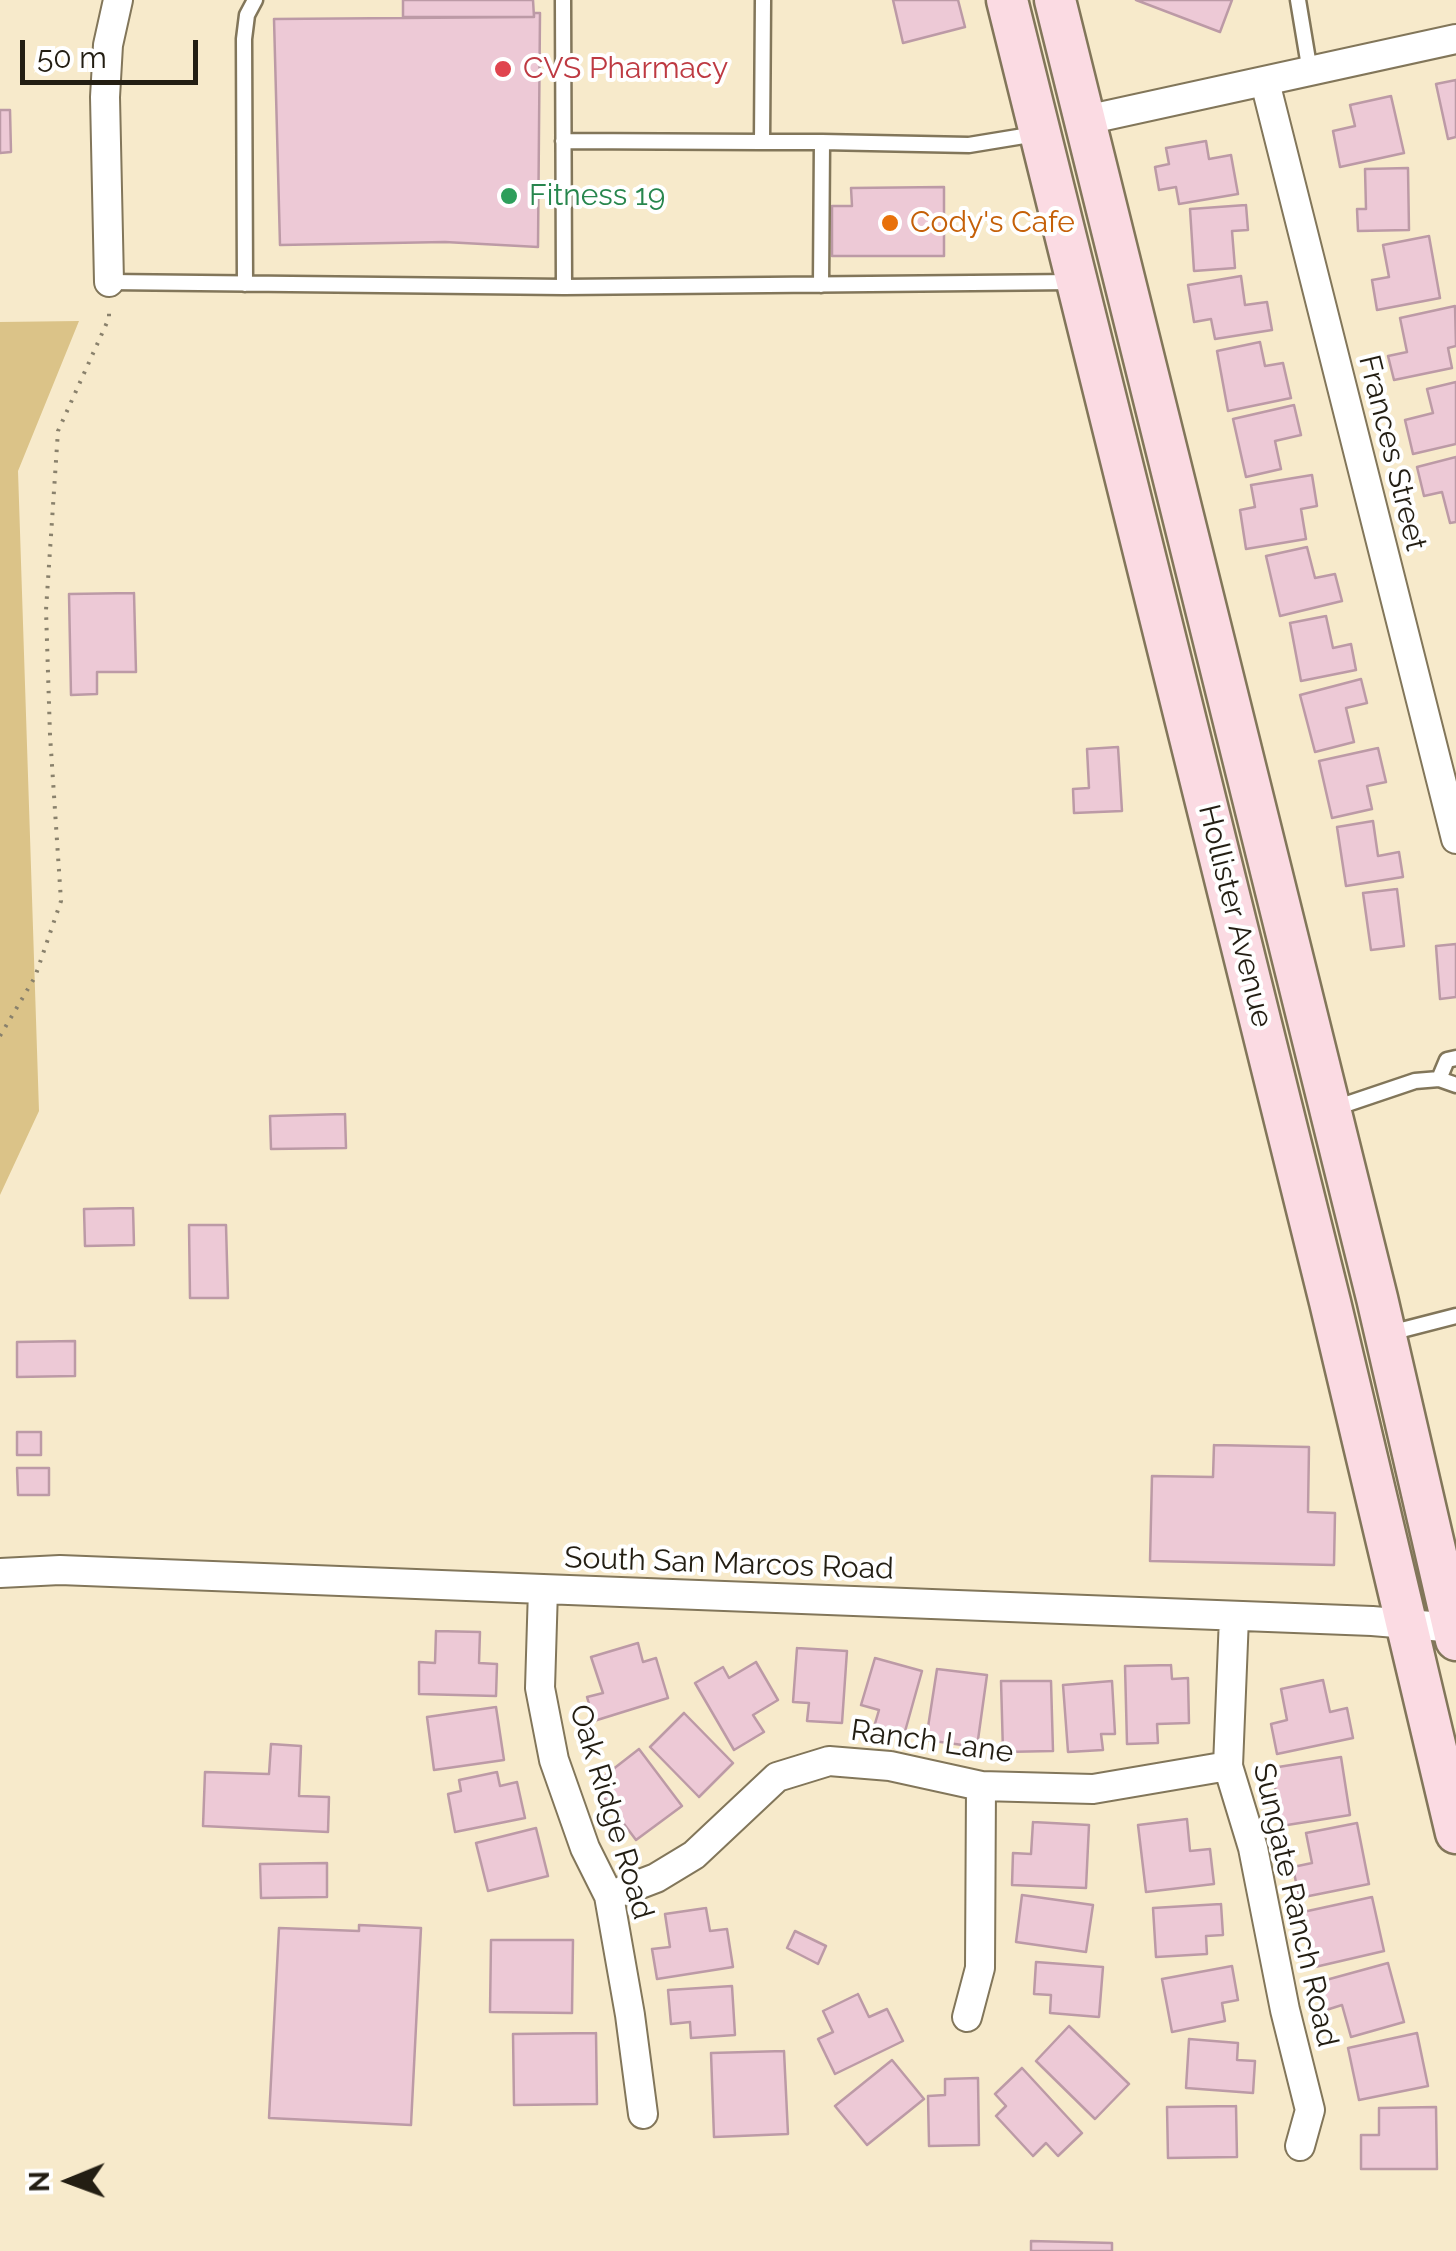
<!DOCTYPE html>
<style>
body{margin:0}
#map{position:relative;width:1456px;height:2251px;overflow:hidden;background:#f7eacb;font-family:Raleway,sans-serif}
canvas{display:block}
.north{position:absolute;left:20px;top:2131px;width:100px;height:100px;-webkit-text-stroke:8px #fff;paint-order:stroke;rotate:269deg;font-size:28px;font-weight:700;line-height:40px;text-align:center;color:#231e13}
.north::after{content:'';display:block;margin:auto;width:35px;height:45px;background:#231e13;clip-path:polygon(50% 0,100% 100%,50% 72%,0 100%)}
.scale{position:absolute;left:20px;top:40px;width:178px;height:45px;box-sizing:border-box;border:5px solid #231e13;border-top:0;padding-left:12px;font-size:30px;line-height:35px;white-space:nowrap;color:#231e13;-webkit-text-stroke:8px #fff;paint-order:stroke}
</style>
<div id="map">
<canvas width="1456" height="2251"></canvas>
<div class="north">N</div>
<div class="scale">50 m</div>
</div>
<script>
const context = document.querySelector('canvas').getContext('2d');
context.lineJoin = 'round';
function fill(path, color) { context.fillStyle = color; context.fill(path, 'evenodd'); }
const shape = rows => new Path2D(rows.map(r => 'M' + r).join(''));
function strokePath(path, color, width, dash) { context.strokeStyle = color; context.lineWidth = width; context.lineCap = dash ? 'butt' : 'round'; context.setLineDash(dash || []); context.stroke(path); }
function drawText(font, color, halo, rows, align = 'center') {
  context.font = font + ' Raleway,sans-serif'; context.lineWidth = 8; context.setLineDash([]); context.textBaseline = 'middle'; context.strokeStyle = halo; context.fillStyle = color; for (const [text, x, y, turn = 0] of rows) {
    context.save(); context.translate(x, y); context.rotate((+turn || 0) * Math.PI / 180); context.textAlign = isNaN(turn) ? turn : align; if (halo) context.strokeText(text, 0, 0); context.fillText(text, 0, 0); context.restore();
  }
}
const green = shape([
 [79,321,18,471,39,1111,0,1195,0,322]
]);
const building = shape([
 [403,0,533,0,534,17,403,17,403,0],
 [893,0,958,0,965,27,903,43,893,0],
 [1136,0,1232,0,1220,32,1136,0],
 [534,13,540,13,538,247,445,242,280,245,274,19,534,17,534,13],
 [1456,80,1456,137,1448,139,1436,84,1456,80],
 [1391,96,1404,153,1340,167,1333,131,1355,126,1350,105,1391,96],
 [0,110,10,110,11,152,0,153,0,110],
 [1206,141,1209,159,1231,155,1238,194,1179,204,1176,187,1159,190,1155,167,1169,164,1166,148,1206,141],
 [1408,168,1409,230,1358,231,1357,209,1366,209,1365,169,1408,168],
 [944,187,944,256,832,256,832,206,852,206,851,188,944,187],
 [1246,205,1248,230,1232,231,1235,268,1194,271,1190,209,1246,205],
 [1429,236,1440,298,1377,310,1372,280,1389,277,1383,245,1429,236],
 [1241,276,1245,305,1267,302,1272,330,1215,339,1211,319,1194,322,1188,285,1241,276],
 [1455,306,1456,346,1448,348,1452,368,1394,380,1388,356,1407,352,1400,318,1455,306],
 [1260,342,1265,366,1283,363,1291,398,1228,411,1217,351,1260,342],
 [1456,382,1456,444,1413,454,1405,420,1433,413,1427,389,1456,382],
 [1294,405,1301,435,1275,441,1281,469,1246,477,1233,419,1294,405],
 [1456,457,1456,522,1450,523,1442,492,1424,496,1417,467,1456,457],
 [1312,475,1317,506,1301,509,1306,539,1246,549,1240,510,1255,507,1251,485,1312,475],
 [1307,547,1315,578,1335,574,1342,601,1280,616,1266,556,1307,547],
 [134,593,136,672,97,672,97,694,71,695,69,594,134,593],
 [1326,616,1333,648,1351,644,1356,670,1301,681,1290,623,1326,616],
 [1361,679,1367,703,1346,708,1354,742,1315,752,1300,695,1361,679],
 [1118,747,1122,811,1074,813,1073,789,1089,788,1087,749,1118,747],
 [1378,748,1386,782,1367,786,1372,809,1332,818,1319,761,1378,748],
 [1373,821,1378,856,1399,852,1403,877,1346,886,1337,827,1373,821],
 [1397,889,1404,946,1371,950,1363,893,1397,889],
 [1456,944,1456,997,1440,999,1436,946,1456,944],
 [345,1114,346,1148,271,1149,270,1116,345,1114],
 [133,1208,134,1245,85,1246,84,1209,133,1208],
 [189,1225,226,1225,228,1298,190,1298,189,1225],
 [75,1341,75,1376,17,1377,17,1342,75,1341],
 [17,1432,41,1432,41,1455,17,1455,17,1432],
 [1214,1445,1309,1447,1308,1512,1335,1513,1334,1565,1150,1561,1152,1476,1213,1477,1214,1445],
 [17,1468,49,1468,49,1495,18,1495,17,1468],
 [436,1631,480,1632,479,1663,497,1664,496,1696,419,1694,419,1662,435,1663,436,1631],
 [638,1643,643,1662,656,1658,668,1698,594,1721,587,1697,603,1693,591,1657,638,1643],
 [797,1648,847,1651,842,1723,807,1721,809,1703,793,1702,797,1648],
 [875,1658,922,1671,904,1735,874,1727,879,1710,861,1705,875,1658],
 [756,1662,778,1700,753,1715,764,1732,734,1750,695,1683,723,1667,729,1678,756,1662],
 [1171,1665,1172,1679,1188,1678,1189,1723,1157,1724,1158,1743,1127,1744,1125,1666,1171,1665],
 [937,1669,987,1675,977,1747,926,1740,937,1669],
 [1323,1680,1330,1712,1347,1708,1353,1738,1277,1754,1271,1724,1287,1720,1281,1689,1323,1680],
 [1001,1681,1051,1681,1053,1751,1003,1752,1001,1681],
 [1112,1681,1115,1734,1101,1734,1103,1750,1068,1752,1063,1685,1112,1681],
 [496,1707,504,1760,434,1770,427,1717,496,1707],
 [684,1713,733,1763,699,1797,650,1747,684,1713],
 [271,1744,301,1746,299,1796,329,1797,328,1832,203,1826,205,1772,269,1774,271,1744],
 [639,1749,682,1806,636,1840,594,1784,639,1749],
 [1341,1757,1350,1815,1281,1826,1272,1768,1341,1757],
 [497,1772,500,1786,517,1782,525,1818,455,1832,448,1794,461,1791,459,1780,497,1772],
 [1187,1819,1190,1851,1210,1849,1214,1884,1146,1892,1138,1825,1187,1819],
 [1033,1822,1089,1825,1086,1888,1012,1885,1013,1853,1031,1854,1033,1822],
 [1357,1823,1369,1884,1299,1898,1293,1867,1312,1863,1306,1833,1357,1823],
 [536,1828,548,1876,488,1891,476,1843,536,1828],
 [327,1863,327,1897,261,1898,260,1864,327,1863],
 [1022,1895,1093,1905,1086,1952,1016,1942,1022,1895],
 [1372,1897,1384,1951,1315,1967,1303,1912,1372,1897],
 [1221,1904,1223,1935,1206,1936,1207,1954,1156,1957,1153,1908,1221,1904],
 [706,1908,710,1931,727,1929,733,1967,657,1979,652,1949,670,1947,665,1914,706,1908],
 [359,1925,421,1928,411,2125,269,2118,279,1928,359,1931,359,1925],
 [795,1931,826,1946,818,1964,787,1948,795,1931],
 [491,1940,573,1940,572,2013,490,2012,491,1940],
 [1036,1962,1103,1967,1099,2017,1050,2013,1051,1995,1034,1994,1036,1962],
 [1388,1963,1404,2022,1351,2037,1342,2005,1323,2011,1315,1983,1388,1963],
 [1232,1966,1238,2000,1222,2003,1225,2021,1172,2032,1162,1979,1232,1966],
 [732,1986,735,2035,691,2038,690,2022,671,2024,668,1990,732,1986],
 [858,1994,869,2017,887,2009,903,2041,835,2074,818,2039,833,2032,823,2011,858,1994],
 [1069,2026,1129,2084,1095,2119,1036,2061,1069,2026],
 [596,2033,597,2104,514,2105,513,2034,596,2033],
 [1417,2033,1428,2086,1359,2100,1348,2048,1417,2033],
 [1189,2039,1238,2043,1237,2060,1255,2061,1253,2093,1186,2088,1189,2039],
 [784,2051,788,2134,714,2137,711,2053,784,2051],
 [892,2060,924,2099,867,2145,835,2106,892,2060],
 [1022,2068,1082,2133,1058,2156,1046,2143,1033,2156,996,2116,1006,2106,995,2094,1022,2068],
 [978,2078,979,2145,929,2146,928,2096,945,2095,945,2079,978,2078],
 [1236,2106,1237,2157,1168,2158,1167,2107,1236,2106],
 [1436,2107,1437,2169,1361,2169,1361,2135,1379,2135,1379,2108,1436,2107],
 [1031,2241,1112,2243,1112,2251,1031,2251,1031,2241]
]);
const path = shape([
 [0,1036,35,977,61,901,50,735,46,610,58,431,109,318,109,306]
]);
const service = shape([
 [563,0,564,287],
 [1298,0,1310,72],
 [563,141,762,142,763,0],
 [762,142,822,142,821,285],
 [822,142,969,145,1036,134],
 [109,282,564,287,1074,282],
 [245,284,244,39,247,15,255,0],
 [1439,1079,1447,1060,1456,1058],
 [1332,1109,1415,1081,1439,1079,1456,1085],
 [1386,1334,1456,1316]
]);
const minor = shape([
 [1265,82,1456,839],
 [1086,120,1456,39],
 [109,282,105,97,108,45,118,0],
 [0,1573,60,1570,543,1589,1372,1621,1456,1628],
 [543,1589,540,1688,554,1760,585,1848,609,1896,630,2015,643,2114],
 [1234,1617,1228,1766,1253,1848,1285,2010,1310,2110,1300,2146],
 [609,1896,656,1878,694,1855,777,1777,829,1761,890,1766,981,1786,1093,1789,1228,1766],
 [967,2017,980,1968,981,1786]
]);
const secondary = shape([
 [1007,0,1330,1302,1456,1833],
 [1055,0,1377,1298,1456,1640]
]);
const markers = [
 [503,69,10,"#e0444e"],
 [509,196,10,"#2e9e5b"],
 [890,223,10,"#e8710a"]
];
const healthNames = [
 ["CVS Pharmacy",523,69]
];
const leisureNames = [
 ["Fitness 19",529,196]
];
const foodNames = [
 ["Cody's Cafe",910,223]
];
const streetNames = [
 ["Frances Street",1392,453,76],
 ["Hollister Avenue",1235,916,76],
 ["South San Marcos Road",729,1564,2],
 ["Ranch Lane",932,1742,8],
 ["Oak Ridge Road",611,1812,73],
 ["Sungate Ranch Road",1295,1905,77]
];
fill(green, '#dbc388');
fill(building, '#edc9d6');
strokePath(building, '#bc9aa6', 2.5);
strokePath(service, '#82765a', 19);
strokePath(minor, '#82765a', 32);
strokePath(secondary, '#82765a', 45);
strokePath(path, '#89816c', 4, [2.5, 8]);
strokePath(service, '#fff', 14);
strokePath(minor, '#fff', 28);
strokePath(secondary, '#fbdbe3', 40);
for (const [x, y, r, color] of markers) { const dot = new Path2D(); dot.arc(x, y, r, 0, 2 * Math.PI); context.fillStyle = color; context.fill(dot); strokePath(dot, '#fff', 4); }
drawText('30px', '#be3a42', '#fff', healthNames, 'left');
drawText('30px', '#27864d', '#fff', leisureNames, 'left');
drawText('30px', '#c56008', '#fff', foodNames, 'left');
drawText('30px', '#231e13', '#fff', streetNames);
</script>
